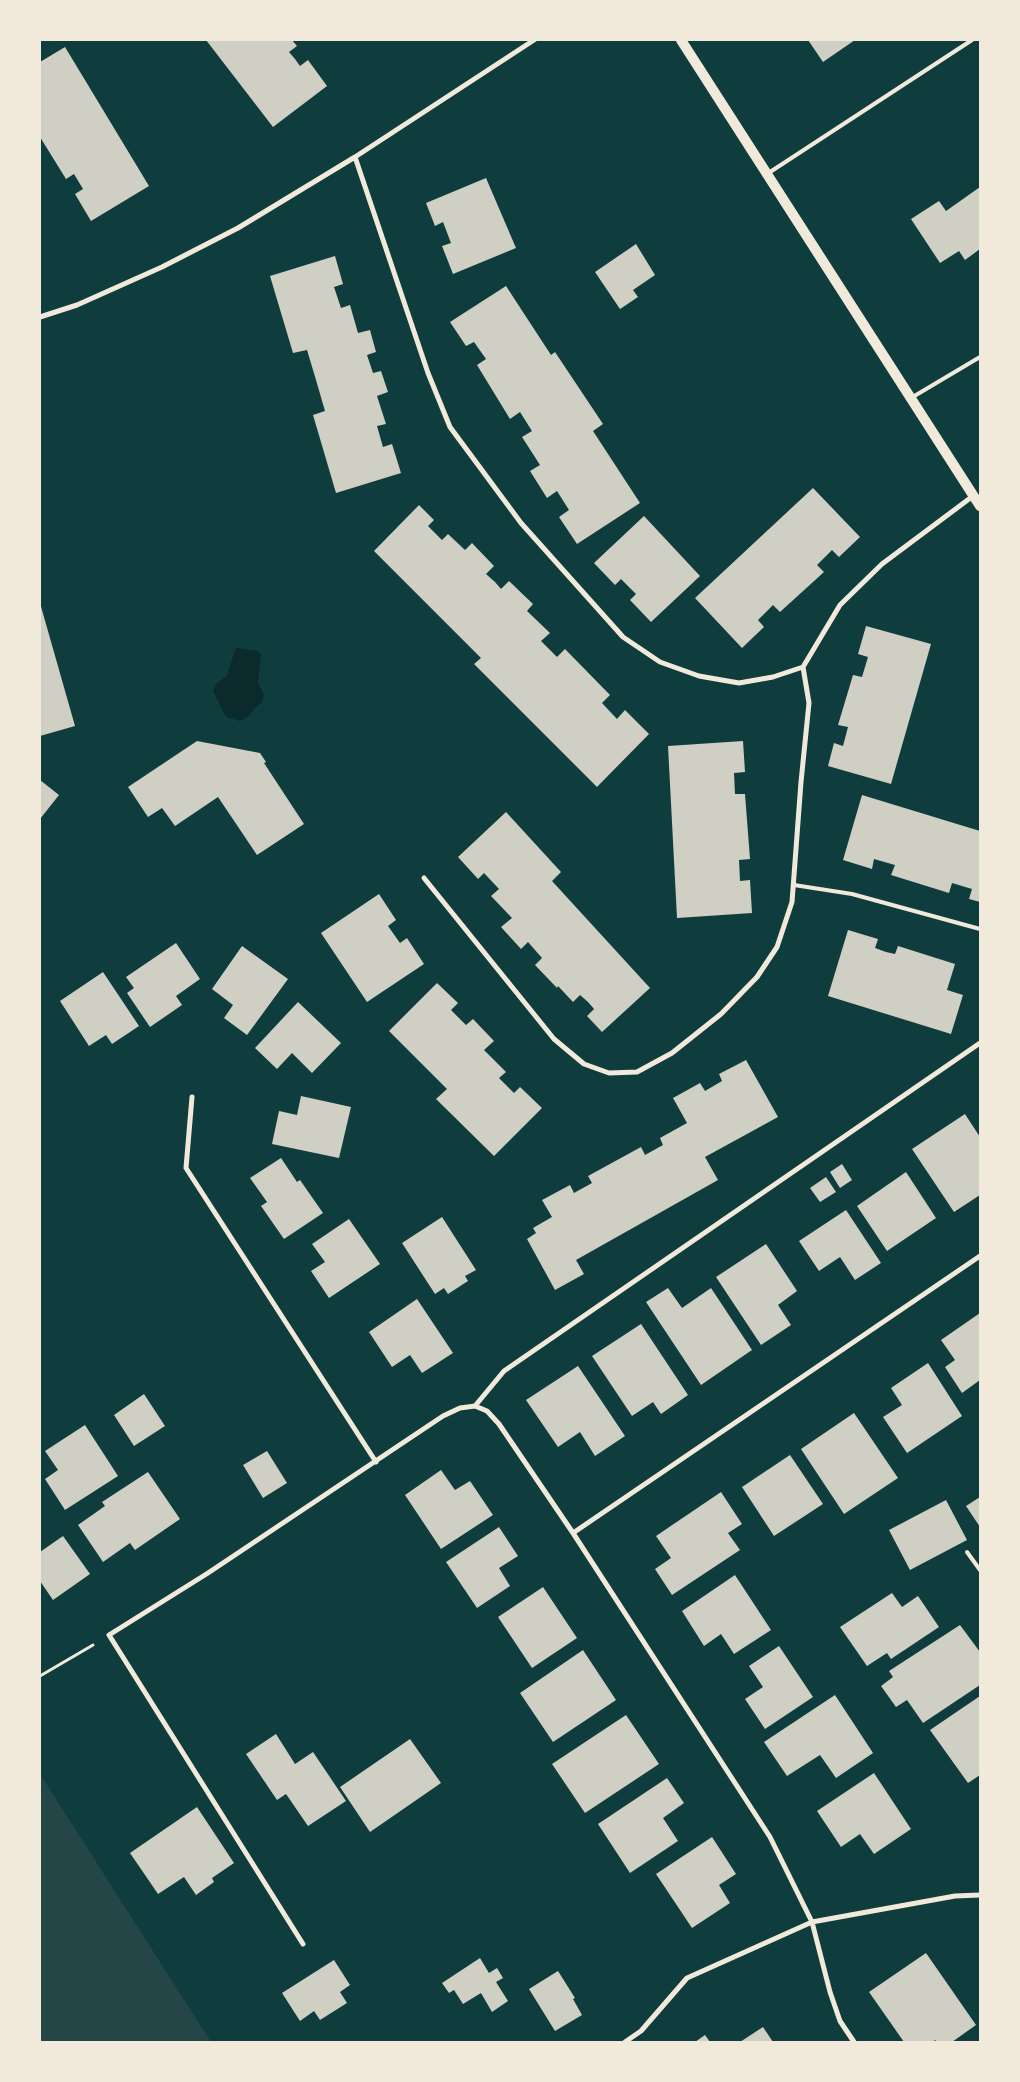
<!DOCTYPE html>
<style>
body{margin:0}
#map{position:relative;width:1020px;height:2082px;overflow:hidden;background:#0f3d3e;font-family:Figtree,sans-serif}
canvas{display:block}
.frame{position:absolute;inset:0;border:41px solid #f1e9da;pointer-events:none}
</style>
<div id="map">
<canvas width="1020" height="2082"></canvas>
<div class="frame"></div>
</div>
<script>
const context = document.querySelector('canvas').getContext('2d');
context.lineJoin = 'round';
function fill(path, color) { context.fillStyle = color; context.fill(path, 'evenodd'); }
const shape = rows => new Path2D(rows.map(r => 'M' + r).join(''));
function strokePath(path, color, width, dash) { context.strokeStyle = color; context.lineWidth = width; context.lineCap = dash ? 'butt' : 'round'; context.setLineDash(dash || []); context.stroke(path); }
const green = shape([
 [40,1774,211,2042,40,2042]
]);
const water = shape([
 [237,648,258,651,261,655,258,682,264,695,262,702,254,709,249,716,240,721,226,717,213,691,216,684,227,676,235,650]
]);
const building = shape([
 [206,40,292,40,297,46,289,52,295,59,300,66,308,60,327,86,273,127],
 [808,40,855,40,823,62],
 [65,47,149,186,91,221,75,194,83,189,74,174,66,179,40,137,40,62],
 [486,178,516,248,453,274,442,246,451,243,443,222,435,226,426,203],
 [980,187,980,249,965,260,959,251,940,263,911,219,939,201,946,211],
 [636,244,655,275,633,290,638,297,620,309,595,272],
 [335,256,343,284,334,287,341,308,350,305,358,333,370,330,376,352,367,355,373,373,381,371,388,392,377,396,386,424,377,426,383,447,392,444,401,473,336,493,313,415,325,411,316,380,307,350,293,353,270,276],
 [506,286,551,355,555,352,603,424,593,431,640,503,577,544,559,517,569,510,557,491,547,498,530,471,540,465,522,437,532,431,520,412,510,419,477,365,486,359,474,342,466,346,450,322],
 [813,488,860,537,839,557,832,550,817,565,824,572,780,612,773,605,758,620,764,627,742,648,695,598],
 [419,505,434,520,428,526,442,540,448,534,465,550,472,543,494,566,486,574,495,582,501,589,509,581,533,604,527,611,550,633,541,641,557,657,565,649,610,695,602,703,617,719,625,710,649,734,597,787,474,664,481,658,374,551],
 [644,516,700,576,651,622,630,600,636,594,621,579,615,585,594,563],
 [40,603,75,726,40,736],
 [866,626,931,644,891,784,828,766,834,743,843,746,848,727,838,725,853,675,862,677,868,657,858,654],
 [197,741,260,753,266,762,264,763,304,824,257,855,218,797,175,826,162,808,148,817,128,787],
 [743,741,745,772,734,773,735,794,745,794,750,859,739,860,740,881,750,880,752,913,677,918,668,746],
 [40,780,59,795,40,819],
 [862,795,980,831,980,902,969,899,972,889,952,883,949,893,891,875,895,865,874,859,872,869,843,860],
 [506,812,561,872,552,881,650,988,602,1032,587,1016,594,1009,588,1002,580,995,573,1002,558,986,557,988,535,965,542,958,528,942,521,949,501,927,512,918,491,896,499,889,484,873,478,879,458,857],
 [379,894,396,920,388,926,400,943,407,938,424,964,367,1002,321,933],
 [848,930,878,939,875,948,886,952,895,954,898,946,955,964,947,990,963,995,951,1034,828,996],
 [176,943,200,979,176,996,182,1005,150,1027,127,993,134,988,126,977],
 [242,946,288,979,247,1035,224,1018,233,1005,212,989],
 [103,972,139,1026,112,1044,106,1035,89,1046,60,1001],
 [437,983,458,1003,451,1010,466,1025,473,1019,494,1041,484,1050,506,1072,499,1078,514,1093,520,1087,542,1108,494,1156,436,1099,447,1089,389,1031],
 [298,1002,341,1043,312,1073,292,1053,277,1069,255,1048],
 [746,1060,778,1117,705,1157,718,1180,576,1260,584,1274,555,1290,527,1239,536,1233,533,1228,552,1217,542,1200,570,1185,574,1193,592,1183,588,1176,641,1147,645,1155,663,1145,660,1138,687,1123,673,1098,700,1083,705,1091,722,1081,719,1074],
 [301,1096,351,1107,339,1158,272,1144,279,1111,297,1115],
 [965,1114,980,1137,980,1195,954,1212,912,1149],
 [281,1158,297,1182,300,1180,323,1213,284,1239,261,1206,267,1202,250,1178],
 [842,1164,852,1180,840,1188,830,1172],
 [906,1172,936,1218,887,1251,857,1206],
 [826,1177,836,1192,820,1202,810,1188],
 [846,1210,881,1263,855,1280,840,1257,819,1271,799,1241],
 [442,1217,476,1270,465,1276,468,1281,448,1294,444,1288,435,1294,402,1243],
 [349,1219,380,1264,329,1298,311,1271,325,1262,312,1244],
 [766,1244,797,1291,778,1305,791,1325,761,1345,716,1277],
 [668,1288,682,1308,711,1288,752,1350,701,1385,646,1302],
 [417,1299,453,1353,422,1373,410,1355,392,1367,369,1332],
 [980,1313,980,1380,962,1393,945,1367,955,1360,941,1340],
 [641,1324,688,1395,661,1414,653,1402,632,1416,592,1356],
 [928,1363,962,1416,907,1453,883,1417,902,1405,891,1388],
 [578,1366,625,1436,595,1456,580,1432,558,1447,526,1400],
 [144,1394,165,1426,134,1446,114,1415],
 [854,1413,898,1478,844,1514,801,1449],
 [85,1425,118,1476,65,1510,45,1479,58,1470,45,1451],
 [267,1451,287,1483,263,1498,243,1465],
 [790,1455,823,1504,774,1536,742,1487],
 [441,1470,455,1490,470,1481,493,1515,441,1549,405,1495],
 [148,1472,180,1519,135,1550,130,1543,103,1562,78,1525,105,1506,102,1502],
 [721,1492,742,1524,728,1533,740,1550,672,1595,655,1569,671,1558,656,1536],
 [980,1497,980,1527,966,1506],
 [946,1500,967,1540,910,1570,889,1530],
 [499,1527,518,1556,499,1568,510,1586,477,1608,446,1562],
 [63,1536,90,1574,53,1600,40,1581,40,1552],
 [735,1575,771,1630,734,1654,721,1634,704,1646,682,1611],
 [543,1587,577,1638,532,1668,498,1617],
 [892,1593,902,1607,918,1596,939,1627,891,1659,887,1653,867,1666,840,1627],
 [960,1625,980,1652,980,1685,923,1723,907,1700,896,1707,881,1686,893,1677,889,1671],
 [779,1646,813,1697,765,1729,745,1699,763,1687,749,1666],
 [583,1650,616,1700,553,1742,520,1693],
 [835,1695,873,1753,836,1778,820,1755,787,1776,764,1742],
 [980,1696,980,1775,968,1783,930,1730],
 [626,1715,659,1764,585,1813,552,1764],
 [276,1734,295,1764,313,1752,346,1801,308,1826,286,1794,277,1800,246,1754],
 [410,1739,441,1783,370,1832,340,1787],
 [874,1773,911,1829,874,1854,860,1834,841,1847,817,1811],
 [667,1778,684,1803,663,1818,678,1841,630,1873,598,1824],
 [197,1807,234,1863,212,1878,214,1882,196,1895,184,1877,158,1894,130,1853],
 [712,1837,736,1874,719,1885,730,1903,692,1928,656,1874],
 [926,1953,976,2025,952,2042,937,2042,935,2040,933,2042,904,2042,869,1992],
 [480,1958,489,1973,497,1968,503,1978,496,1982,508,2001,492,2012,481,1993,463,2004,454,1990,449,1993,442,1983],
 [334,1960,350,1985,340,1992,347,2003,320,2020,314,2011,300,2021,282,1993],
 [558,1971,575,1998,573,1999,582,2015,555,2031,529,1989],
 [763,2027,773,2042,740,2042],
 [705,2035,710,2042,695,2042]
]);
const path = shape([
 [40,1676,93,1645]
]);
const service = shape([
 [767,174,972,40],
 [911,398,980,357],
 [794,885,852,894,980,929],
 [967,1552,980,1570]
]);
const minor = shape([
 [355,157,428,373,450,427,521,523,623,637,660,662,699,676,739,683,773,677,803,667],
 [40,317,77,305,162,267,238,228,355,157,534,40],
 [803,667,840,605,882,564,973,496],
 [424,878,554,1039,584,1064,609,1073,637,1072,672,1053,721,1014,757,977,777,947,792,902,801,782,809,703,803,667],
 [192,1097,186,1168,376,1462],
 [475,1406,487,1411,499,1424,573,1533,770,1837,812,1922,830,1992,840,2021,854,2042],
 [573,1533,980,1256],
 [303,1944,109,1635,208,1573,443,1416,460,1408,475,1406,504,1371,980,1043],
 [625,2042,641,2031,687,1978,812,1922,955,1896,980,1895]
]);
const secondary = shape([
 [681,40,980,506]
]);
fill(green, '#244646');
fill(water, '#0a2a2b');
fill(building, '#cfcfc3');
strokePath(path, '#f1e9da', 3);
strokePath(service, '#f1e9da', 4);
strokePath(minor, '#f1e9da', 5);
strokePath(secondary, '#f1e9da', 10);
</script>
